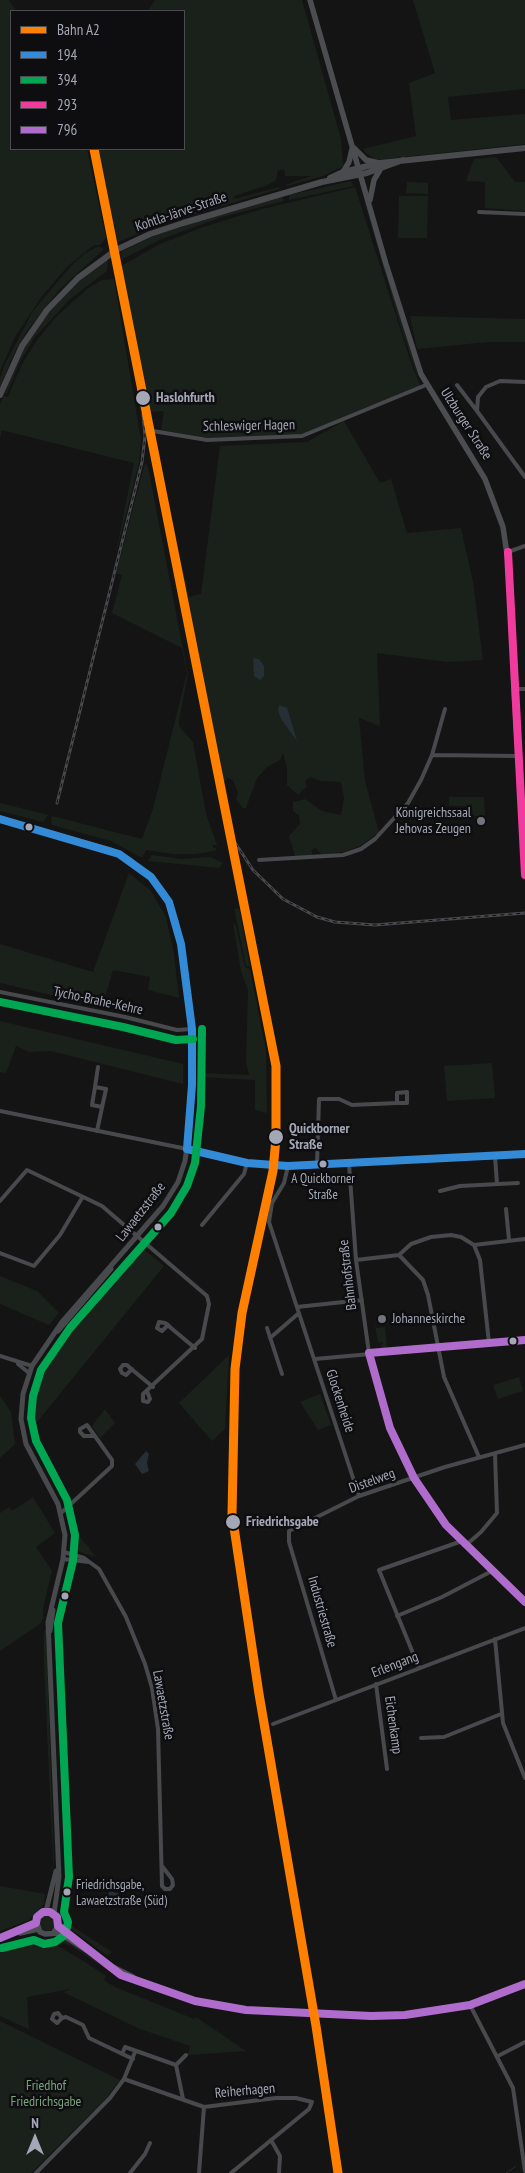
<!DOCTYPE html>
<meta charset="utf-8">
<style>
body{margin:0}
#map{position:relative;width:525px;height:2173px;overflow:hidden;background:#141414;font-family:"PT Sans Narrow",sans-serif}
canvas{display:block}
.legend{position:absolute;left:10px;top:10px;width:175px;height:140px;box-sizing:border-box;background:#0e0e10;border:1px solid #4a4c52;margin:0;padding:6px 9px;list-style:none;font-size:15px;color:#a4a8b6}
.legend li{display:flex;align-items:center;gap:10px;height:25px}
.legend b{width:25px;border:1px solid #4a4c52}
.north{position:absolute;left:10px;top:2113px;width:50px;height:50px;-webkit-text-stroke:4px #0e0e10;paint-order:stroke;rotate:0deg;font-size:14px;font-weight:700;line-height:20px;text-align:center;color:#a4a8b6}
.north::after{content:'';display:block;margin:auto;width:18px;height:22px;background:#a4a8b6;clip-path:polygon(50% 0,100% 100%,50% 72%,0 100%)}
</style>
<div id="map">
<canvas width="525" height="2173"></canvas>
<ul class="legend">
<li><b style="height:6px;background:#ff8000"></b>Bahn A2</li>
<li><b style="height:6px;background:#338bd7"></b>194</li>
<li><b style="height:6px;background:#00a651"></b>394</li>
<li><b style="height:6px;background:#f13a9d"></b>293</li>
<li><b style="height:6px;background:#b06ccc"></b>796</li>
</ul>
<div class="north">N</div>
</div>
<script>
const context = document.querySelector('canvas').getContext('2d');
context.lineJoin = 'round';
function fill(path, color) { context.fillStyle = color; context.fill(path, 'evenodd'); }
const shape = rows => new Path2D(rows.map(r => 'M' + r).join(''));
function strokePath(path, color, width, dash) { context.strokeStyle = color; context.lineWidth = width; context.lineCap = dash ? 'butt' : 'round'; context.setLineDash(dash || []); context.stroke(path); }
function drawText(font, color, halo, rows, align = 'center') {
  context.font = font + ' "PT Sans Narrow",sans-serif'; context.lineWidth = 5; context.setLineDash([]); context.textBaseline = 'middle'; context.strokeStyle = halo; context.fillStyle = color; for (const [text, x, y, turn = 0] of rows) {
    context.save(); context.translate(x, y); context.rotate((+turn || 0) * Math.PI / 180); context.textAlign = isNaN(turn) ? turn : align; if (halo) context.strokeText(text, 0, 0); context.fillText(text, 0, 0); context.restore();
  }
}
const green = shape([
 [0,0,9,0,16,11,11,11,11,149,87,149,106,238,100,245,94,245,68,266,42,296,15,337,0,371],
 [155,0,302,0,341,139,343,166,323,176,287,186,285,185,312,176,285,176,284,170,278,170,276,180,268,185,234,196,235,199,279,187,279,189,161,224,118,242,97,149,184,149,184,11,148,11],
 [413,0,525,0,525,89,448,97,451,120,525,114,525,144,376,160,366,153,363,149,416,136,409,83,435,73],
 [496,157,515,182,525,182,525,211,485,208,485,182,466,181,474,159],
 [351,181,353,186,289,200,289,195],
 [358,181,416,367,418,378,400,324],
 [407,182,428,183,428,194,406,193],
 [355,187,411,363,421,387,362,409,303,436,207,438,161,430,164,411,150,412,121,266,160,244,203,227,262,209],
 [399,196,428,196,427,238,398,238],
 [283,197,284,201,222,217,159,240,121,260,121,252,158,234,192,222],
 [99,246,104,249,59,290,26,332,11,360,0,388,0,378,5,364,33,311,70,267,85,253],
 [108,260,107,271,69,300,34,338,20,362,7,393,5,393,16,362,31,335,64,294,101,262],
 [114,279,141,440,139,462,115,558,134,463,2,430,0,438,0,404,3,396,8,397,22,364,37,340,56,317,87,289,102,280],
 [410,316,525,319,525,342,488,342,417,349],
 [344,421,380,483,391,479,407,533,461,528,473,582,483,660,447,662,377,653,380,726,359,718,365,781,379,832,360,846,342,852,322,855,316,848,311,850,313,856,295,856,289,836,300,824,299,816,293,811,293,802,305,799,322,811,341,815,344,798,341,782,321,781,310,777,305,781,307,786,298,795,287,785,287,768,283,753,280,760,267,767,257,778,246,808,243,808,236,800,238,793,233,780,228,778,223,783,189,621,154,437,189,597,201,594,220,446,307,442],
 [145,463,148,467,187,670,188,674,179,720,179,726,193,742,206,814,217,845,213,845,213,848,217,848,215,851,196,854,173,854,146,850,142,858,111,841,52,825,51,820,52,816,142,839,153,809,187,673,182,648,112,613,122,575,116,573],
 [449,797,484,797,485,816,471,816,470,806,449,806],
 [0,803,48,815,43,822,0,811],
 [152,855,181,859,211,857,223,863,219,868,148,861],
 [129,873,151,891,166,917,174,954,179,998,148,990,150,977,113,970,102,1007,0,983,0,944,93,972],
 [239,908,250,966,246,966,234,909],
 [233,923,236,926,245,967,250,969,266,1051,267,1113,255,1110,255,1080,201,1077,201,1073,249,1075,246,1062,248,991,241,971],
 [0,1021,183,1064,183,1084,51,1051,29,1052,16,1046,6,1073,0,1072],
 [492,1063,495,1098,447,1101,444,1066],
 [141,1247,164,1266,33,1427,30,1409,32,1396,37,1378,50,1356],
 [0,1276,37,1291,59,1313,49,1325,0,1304],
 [375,1325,377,1328,385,1327,387,1348,381,1349,381,1345,384,1343,378,1342],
 [229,1355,225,1429,212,1441,179,1403],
 [519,1377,523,1391,498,1399,493,1385],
 [320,1394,331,1425,318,1430,300,1402],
 [0,1396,11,1412,15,1444,0,1458],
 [105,1409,115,1423,100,1438,92,1426],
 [33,1497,55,1533,36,1547,52,1571,43,1608,43,1618,41,1623,0,1651,0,1513,9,1507,12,1511],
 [72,1525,85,1544,86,1543,95,1557,75,1550],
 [46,1630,54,1859,52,1879,53,1862,44,1664,44,1631],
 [64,1881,67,1923,112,1952,108,1956,65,1925,60,1911],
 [0,1886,45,1894,44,1904,29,1920,0,1931],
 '39 1923a8 8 0 1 1 16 0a8 8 0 1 1-16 0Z',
 [61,1936,119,1975,118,1977,73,1947,50,1938],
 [41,1943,58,1946,82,1960,106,1976,104,1980,115,1987,194,2019,196,2017,246,2051,188,2055,190,2046,140,2029,63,1992,71,1989,27,1997,29,2029,0,2016,0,1949,13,1944],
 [0,2021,120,2080,108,2096,31,2173,0,2173]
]);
const water = shape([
 [253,658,259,659,264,666,264,676,260,680,254,676],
 [279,705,287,708,297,741,281,719,278,710],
 [146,1451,149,1454,147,1463,149,1471,142,1474,135,1464],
 [109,1891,121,1894,119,1906,106,1903]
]);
const stream = shape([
 [506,2173,515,2167]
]);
const minor = shape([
 [479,212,525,214],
 [525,382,500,381,486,387,478,397,477,411,525,477],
 [457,385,477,411],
 [153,431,207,440,302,436,426,385],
 [508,552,525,546],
 [514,689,525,689],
 [432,755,517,756],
 [259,860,343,855,361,849,375,839,408,803,421,780,432,755,445,709],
 [0,992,125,1017,177,1030,192,1029],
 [95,1087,92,1105,102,1107],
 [0,1111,187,1149],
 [97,1131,106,1089,95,1087,98,1067],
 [495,1156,497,1184],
 [349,1164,356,1260,369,1353,390,1428,406,1465,446,1525,525,1602],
 [317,1165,319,1099,339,1099,352,1105,397,1103,407,1103,407,1092,397,1093,397,1103],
 [288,1166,284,1183,272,1203,269,1222,359,1496],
 [440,1191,460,1186,518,1183],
 [0,1201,27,1170,102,1206,207,1296,209,1304,202,1339,143,1394,143,1401,148,1402,150,1399,147,1391],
 [506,1209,509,1240],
 [202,1225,244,1174,247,1163],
 [474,1245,525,1239],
 [0,1253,34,1266,60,1235,82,1198],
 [399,1255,411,1244,431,1237,451,1235,461,1237,474,1245,480,1260,489,1343],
 [356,1260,399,1255,423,1280,428,1295,444,1377,479,1457],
 [297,1307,362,1300],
 [168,1325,162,1331,157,1328,159,1322,165,1323,168,1325,171,1328,195,1348],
 [267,1328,282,1374],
 [270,1338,299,1313],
 [0,1356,32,1366],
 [315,1359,525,1340],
 [18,1364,29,1373],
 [132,1369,126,1375,122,1373,120,1369,123,1365,127,1365,129,1367,153,1387],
 [61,1513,112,1466,112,1460,87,1425,80,1429,80,1432,84,1436,94,1436],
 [466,1545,481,1532,497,1513,495,1454],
 [64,1552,84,1558,99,1569,126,1617,145,1664,152,1688,158,1729,162,1886,165,1889,170,1889,173,1885,172,1879,162,1866],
 [63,1559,89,1562],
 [397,1616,442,1597,492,1571],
 [495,1639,503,1723,525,1778],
 [419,1668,379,1570,462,1541],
 [376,1684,387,1769],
 [336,1700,289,1542,289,1531,359,1496,445,1467,525,1445],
 [273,1724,525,1628],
 [421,1738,444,1737,501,1714],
 [470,2005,513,2088,525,2171],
 [62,2018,57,2023,52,2019,54,2014,58,2013,62,2018,66,2017,83,2025,89,2038,133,2059],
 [122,2054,125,2047,176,2065,183,2099],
 [498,2056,525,2042],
 [176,2065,186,2055],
 [124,2079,204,2107,276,2098,296,2098,312,2102,309,2109,231,2173],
 [271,2140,280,2156,279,2173],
 [36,2173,110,2098,124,2079,135,2052],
 [130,2173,145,2154,150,2143],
 [199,2173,204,2107]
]);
const tertiary = shape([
 [0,819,111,850,130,860,151,877,165,894,176,921,186,973,192,1039,192,1085,188,1139,185,1161,178,1182,163,1206,62,1322,32,1366,23,1394,21,1419,26,1444,58,1504,65,1535,63,1559,48,1622,59,1877,54,1914],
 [187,1149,247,1163,288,1166,525,1155],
 [58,1331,111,1269],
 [50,1631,53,1610],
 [46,1911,56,1871]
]);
const secondary = shape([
 [310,0,386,264,421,374,485,479,503,527,509,568,514,689,525,875],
 [354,148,366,160,379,163],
 [343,172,349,162,352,149],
 [370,200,374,180,381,168],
 [58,1926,124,1976,195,2001,246,2010,371,2016,405,2015,470,2005,525,1984],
 [54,1932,58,1926,57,1917,50,1912,41,1913,36,1921,40,1932,45,1934,59,1933,91,1953],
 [20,1933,38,1929],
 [0,1938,36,1923],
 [113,1967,133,1977]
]);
const primary = shape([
 [330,178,343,172,380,163,525,148],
 [0,395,22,346,47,310,78,278,116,250,150,234,183,223,322,182,367,173,403,160]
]);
const rail = shape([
 [57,803,142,462,145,436,143,414],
 [225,814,232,838,253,870,283,899,317,917,335,922,375,925,525,913]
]);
const bus1 = shape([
 [0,819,119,854,151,877,169,902,181,944,192,1029,192,1085,187,1149],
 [187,1149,247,1163,288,1166,525,1154]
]);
const bus2 = shape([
 [0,1002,123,1027,176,1040,193,1039],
 [2,1948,34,1940,44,1944,55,1942,65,1935,68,1922,64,1912,69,1877,58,1623,73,1561,75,1535,67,1500,36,1441,31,1418,33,1396,41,1370,70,1328,171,1213,187,1186,195,1163,201,1106,202,1029]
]);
const bus3 = shape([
 [508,552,525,875]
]);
const bus4 = shape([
 [525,1340,369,1353,390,1428,414,1478,446,1525,525,1602],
 [0,1938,36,1923,37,1917,43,1912,50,1912,57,1917,58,1926,121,1975,195,2001,246,2010,371,2016,405,2015,470,2005,525,1984]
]);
const rail1 = shape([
 [94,149,276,1066,276,1138,273,1171,242,1313,235,1369,232,1514,259,1694,316,2026,338,2173]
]);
const markers = [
 [143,398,8,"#a4a8b6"],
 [481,821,5,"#72747d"],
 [29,827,4.5,"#a4a8b6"],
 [276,1137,8,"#a4a8b6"],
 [323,1164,4.5,"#a4a8b6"],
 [158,1227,4.5,"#a4a8b6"],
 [382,1319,5,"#72747d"],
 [513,1341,4.5,"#a4a8b6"],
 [233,1522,8,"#a4a8b6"],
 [65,1596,4.5,"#a4a8b6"],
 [67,1892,4.5,"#a4a8b6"]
];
const busNames = [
 ["A Quickborner",323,1179],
 ["Straße",323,1195],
 ["Friedrichsgabe,",76,1885,"left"],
 ["Lawaetzstraße (Süd)",76,1901,"left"]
];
const streetNames = [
 ["Kohtla-Järve-Straße",181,212,-19],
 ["Ulzburger Straße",466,424,57],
 ["Schleswiger Hagen",249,426,-1],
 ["Tycho-Brahe-Kehre",98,1001,12],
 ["Lawaetzstraße",141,1212,-52],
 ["Bahnhofstraße",348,1275,-97],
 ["Glockenheide",340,1401,72],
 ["Distelweg",372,1481,-20],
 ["Industriestraße",322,1612,74],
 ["Erlengang",395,1665,-21],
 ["Lawaetzstraße",163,1705,80],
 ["Eichenkamp",393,1725,82],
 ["Reiherhagen",245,2091,-5]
];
const stopNames = [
 ["Haslohfurth",156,398],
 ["Quickborner",289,1129],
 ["Straße",289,1145],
 ["Friedrichsgabe",246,1522]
];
const poiNames = [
 ["Königreichssaal",471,813],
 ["Jehovas Zeugen",471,829],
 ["Johanneskirche",392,1319,"left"]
];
const parkNames = [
 ["Friedhof",46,2086],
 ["Friedrichsgabe",46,2102]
];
fill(green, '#1a211b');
fill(water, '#262e36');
strokePath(stream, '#262e36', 1);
strokePath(minor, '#48494d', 4);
strokePath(tertiary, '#48494d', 5);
strokePath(secondary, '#4b4d51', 5.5);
strokePath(primary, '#4a4b4f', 6);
strokePath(rail, '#47494c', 3);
strokePath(rail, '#0e0e10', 1, [4]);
strokePath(bus1, '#338bd7', 8);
strokePath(bus2, '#00a651', 8);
strokePath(bus3, '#f13a9d', 8);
strokePath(bus4, '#b06ccc', 8);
strokePath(rail1, '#ff8000', 9);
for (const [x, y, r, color] of markers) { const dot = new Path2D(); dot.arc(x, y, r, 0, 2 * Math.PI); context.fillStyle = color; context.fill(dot); strokePath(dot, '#0e0e10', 2); }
drawText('13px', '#a4a8b6', '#0e0e10', busNames);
drawText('14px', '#a4a8b6', '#0e0e10', streetNames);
drawText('bold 14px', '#a4a8b6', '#0e0e10', stopNames, 'left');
drawText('14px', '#a4a8b6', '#0e0e10', poiNames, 'right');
drawText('14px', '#79a27e', '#0e0e10', parkNames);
</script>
